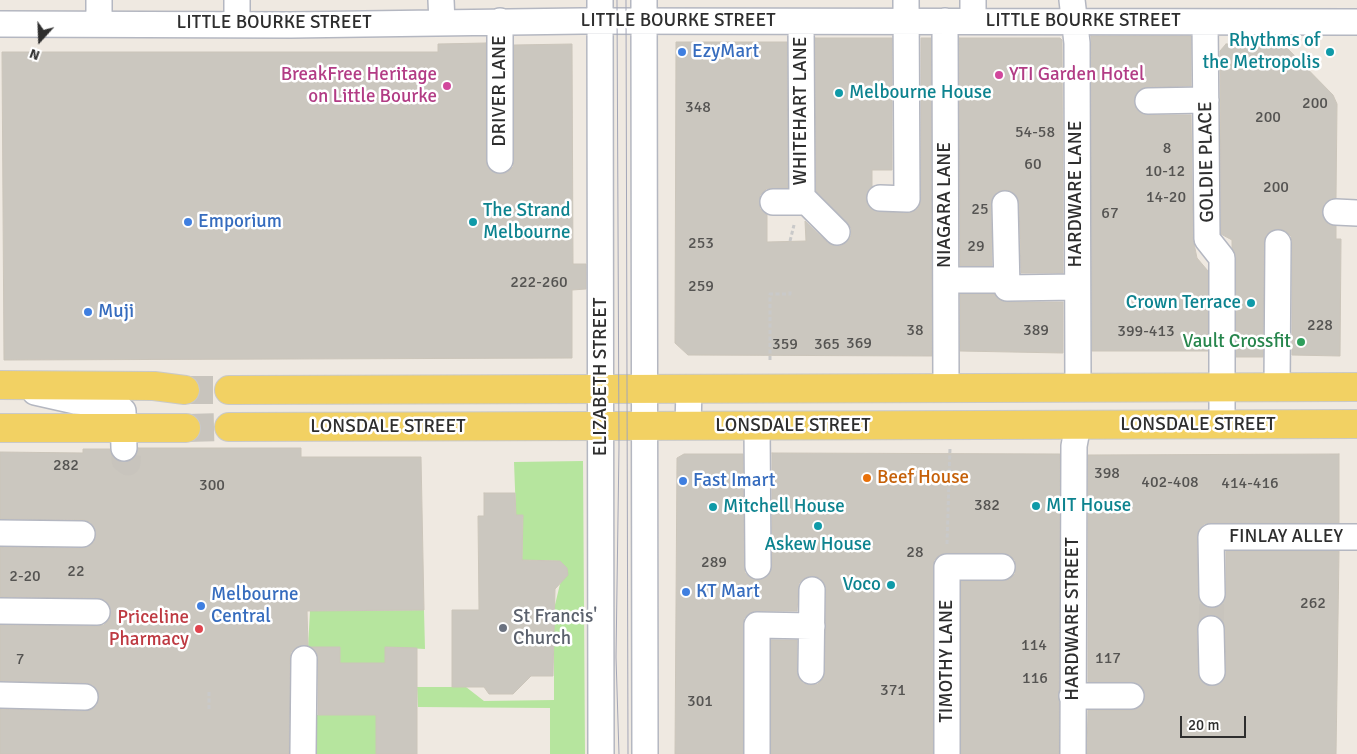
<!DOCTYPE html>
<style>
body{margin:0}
#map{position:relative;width:1357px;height:754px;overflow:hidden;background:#efe9e1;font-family:Signika,sans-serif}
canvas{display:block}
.north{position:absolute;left:15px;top:15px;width:50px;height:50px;-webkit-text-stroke:4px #fff;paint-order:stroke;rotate:200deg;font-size:14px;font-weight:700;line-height:20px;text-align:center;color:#2e2e2e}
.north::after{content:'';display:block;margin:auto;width:18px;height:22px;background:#2e2e2e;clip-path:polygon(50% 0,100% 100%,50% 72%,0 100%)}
.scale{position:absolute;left:1180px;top:716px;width:66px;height:22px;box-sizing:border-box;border:2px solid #2e2e2e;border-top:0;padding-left:6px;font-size:15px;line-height:18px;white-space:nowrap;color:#2e2e2e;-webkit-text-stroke:4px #fff;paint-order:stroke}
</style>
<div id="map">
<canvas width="1357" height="754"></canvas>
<div class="north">N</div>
<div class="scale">20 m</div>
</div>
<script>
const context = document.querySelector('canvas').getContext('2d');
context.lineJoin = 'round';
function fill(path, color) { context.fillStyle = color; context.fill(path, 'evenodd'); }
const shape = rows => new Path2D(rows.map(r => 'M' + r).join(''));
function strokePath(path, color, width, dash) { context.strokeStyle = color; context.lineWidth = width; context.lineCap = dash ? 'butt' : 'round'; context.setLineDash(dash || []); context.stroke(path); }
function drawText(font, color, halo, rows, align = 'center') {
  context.font = font + ' Signika,sans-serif'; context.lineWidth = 5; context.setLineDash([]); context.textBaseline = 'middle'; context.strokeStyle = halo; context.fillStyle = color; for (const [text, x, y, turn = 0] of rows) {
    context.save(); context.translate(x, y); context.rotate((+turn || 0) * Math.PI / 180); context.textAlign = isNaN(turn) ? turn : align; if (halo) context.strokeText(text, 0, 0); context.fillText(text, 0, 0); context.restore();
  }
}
const green = shape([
 [583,461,585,754,550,754,550,708,418,707,417,687,466,687,484,701,554,700,554,609,560,584,567,568,560,561,522,560,523,515,516,515,514,462],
 [424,610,425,649,385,647,385,663,340,663,340,647,308,647,310,611],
 [303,715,376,715,376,754,303,754]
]);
const building = shape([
 [1091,36,1191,36,1191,86,1147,87,1136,94,1134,102,1136,109,1148,115,1191,115,1193,239,1197,258,1208,271,1208,351,1092,351,1091,36],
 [815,38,892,38,892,170,872,170,872,187,866,198,868,205,873,210,906,213,914,211,919,207,921,199,921,38,931,38,932,356,688,355,675,343,676,42,787,42,788,188,766,189,760,195,760,209,767,215,767,242,806,241,805,221,827,242,840,246,847,242,851,236,851,228,816,191,815,38],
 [959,38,1060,38,1062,40,1063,273,1021,273,1019,203,1012,192,1005,190,997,192,991,204,992,266,960,266,959,38],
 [486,43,486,160,488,168,500,174,508,172,513,167,514,160,514,45,572,44,573,264,586,264,586,289,572,290,572,358,4,360,2,52,438,52,438,44,486,43],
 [1226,44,1284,45,1333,95,1337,104,1336,198,1324,204,1322,212,1328,224,1336,226,1336,239,1341,239,1340,356,1292,355,1292,243,1291,236,1286,231,1278,229,1266,235,1264,243,1263,357,1236,357,1236,258,1232,248,1232,240,1221,234,1220,51,1226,44],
 [960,294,994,294,1000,300,1007,302,1063,302,1063,353,960,351,960,294],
 [138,448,301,448,301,457,421,457,424,610,307,611,308,646,297,647,291,652,290,659,289,754,0,754,0,709,85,711,91,710,97,705,99,697,93,685,86,683,0,681,0,625,97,626,104,625,109,620,111,612,105,600,97,598,0,597,0,547,82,548,94,542,96,534,90,522,83,520,0,519,0,452,83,453,83,449,110,449,112,456,124,462,132,460,138,448],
 [772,453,1060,454,1059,754,961,754,961,581,1002,581,1010,579,1015,574,1015,560,1010,555,1002,553,947,553,939,555,934,560,933,754,771,754,771,640,797,640,797,671,803,683,810,685,818,684,823,679,825,672,826,590,820,578,812,576,805,578,799,583,797,611,757,611,750,613,744,618,743,754,675,754,677,458,684,454,743,454,744,566,745,573,751,578,759,580,770,573,772,566,772,453],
 [1339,454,1339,523,1211,523,1204,524,1199,530,1197,537,1198,595,1205,606,1212,608,1220,606,1226,594,1226,551,1339,551,1336,754,1087,754,1088,710,1131,710,1139,708,1145,696,1143,688,1131,682,1088,682,1088,455,1339,454],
 [1211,615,1223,621,1225,628,1226,672,1224,679,1213,686,1205,684,1198,673,1197,629,1198,623,1203,617,1211,615],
 [484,493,515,493,516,515,523,515,522,560,560,561,567,568,568,575,555,589,553,676,531,676,513,694,489,694,484,687,452,687,452,610,479,610,478,516,484,516,484,493],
 [311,647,340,647,340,663,385,663,385,647,417,648,417,754,376,754,376,715,318,715,318,659,316,652,311,647]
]);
const minorTunnel = shape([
 [124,448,124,460,128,463,129,448],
 [1211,629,1212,594]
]);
const majorTunnel = shape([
 [185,390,229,390],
 [186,428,229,427]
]);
const path = shape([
 [790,241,794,225],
 [770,360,770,294,790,294,790,289],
 [947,544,950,448],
 [209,709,209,691]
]);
const minor = shape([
 [99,0,99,24],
 [441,0,442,23],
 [600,0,601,754],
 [644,0,645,754],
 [1072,0,1077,43,1078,388],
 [945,21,946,388],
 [973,21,973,0],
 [1205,22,1207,239,1222,258,1222,425],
 [237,23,237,0],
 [0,24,291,25,582,21,1357,22],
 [1148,101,1206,100],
 [500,160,500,21],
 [801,196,837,232],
 [880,198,907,199,906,0],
 [773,202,802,202,801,22],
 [1005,204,1007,288,1076,287],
 [1336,212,1357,213],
 [946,280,999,280],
 [1277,387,1278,243],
 [35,392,75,401,116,404,123,411,124,448],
 [688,426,689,389],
 [757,426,758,566],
 [0,533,82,534],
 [1212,594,1211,537,1357,537],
 [0,611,97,612],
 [1211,629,1212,672],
 [811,671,812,590],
 [0,695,85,697],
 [1072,696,1131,696],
 [303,754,304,659],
 [757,754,757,625,812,626],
 [947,754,947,567,1002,567],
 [1073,754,1074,446,1078,425]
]);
const major = shape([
 [0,385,154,386,185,390],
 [229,390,1357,387],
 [229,427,1357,424],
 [0,428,186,428]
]);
const tram = shape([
 [617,0,619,447,616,657,619,754],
 [626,0,628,754]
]);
const markers = [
 [682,52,5,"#3f7fe0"],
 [1330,52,5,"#0f9aa8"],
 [999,75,5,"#d1479c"],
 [447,86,5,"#d1479c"],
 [839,93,5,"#0f9aa8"],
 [188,222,5,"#3f7fe0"],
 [473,222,5,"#0f9aa8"],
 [1251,303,5,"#0f9aa8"],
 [88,312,5,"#3f7fe0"],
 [1301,342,5,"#2e9e5b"],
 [867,478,5,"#e8710a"],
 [683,481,5,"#3f7fe0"],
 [1036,506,5,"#0f9aa8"],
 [713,507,5,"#0f9aa8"],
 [818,526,5,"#0f9aa8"],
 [891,585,5,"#0f9aa8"],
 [686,592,5,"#3f7fe0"],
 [201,606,5,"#3f7fe0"],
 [503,628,5,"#6b7280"],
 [199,629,5,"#e0444e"]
];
const numberNames = [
 ["200",1315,104],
 ["348",698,108],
 ["200",1268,118],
 ["54-58",1035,133],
 ["8",1167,149],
 ["60",1033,165],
 ["10-12",1165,172],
 ["200",1276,188],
 ["14-20",1166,198],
 ["25",980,210],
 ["67",1110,214],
 ["253",701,244],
 ["29",976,247],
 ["222-260",539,283],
 ["259",701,287],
 ["228",1320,326],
 ["38",915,331],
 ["389",1036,331],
 ["399-413",1146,332],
 ["369",859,344],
 ["359",785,345],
 ["365",827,345],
 ["282",66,466],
 ["398",1107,474],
 ["402-408",1170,483],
 ["414-416",1250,484],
 ["300",212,486],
 ["382",987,506],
 ["28",915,553],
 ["289",714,563],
 ["22",76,572],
 ["2-20",25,577],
 ["262",1313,604],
 ["114",1034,646],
 ["117",1108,659],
 ["7",20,660],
 ["116",1035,679],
 ["371",893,691],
 ["301",700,702]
];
const streetNames = [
 ["LITTLE BOURKE STREET",678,21],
 ["LITTLE BOURKE STREET",1083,21],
 ["LITTLE BOURKE STREET",274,23],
 ["DRIVER LANE",500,91,-90],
 ["WHITEHART LANE",801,111,-90],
 ["GOLDIE PLACE",1207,162,-91],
 ["HARDWARE LANE",1076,194,-90],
 ["NIAGARA LANE",945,205,-90],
 ["ELIZABETH STREET",601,377,-90],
 ["LONSDALE STREET",1198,425],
 ["LONSDALE STREET",793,426],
 ["LONSDALE STREET",388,427],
 ["FINLAY ALLEY",1286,537],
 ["HARDWARE STREET",1073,619,-90],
 ["TIMOTHY LANE",947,661,-90]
];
const cultureNames = [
 ["Rhythms of",1320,41,"right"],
 ["the Metropolis",1320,63,"right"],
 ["Melbourne House",849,93],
 ["The Strand",483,211],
 ["Melbourne",483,233],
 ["Crown Terrace",1241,303,"right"],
 ["MIT House",1046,506],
 ["Mitchell House",723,507],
 ["Askew House",818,545,"center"],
 ["Voco",881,585,"right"]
];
const shopNames = [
 ["EzyMart",692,52],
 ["Emporium",198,222],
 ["Muji",98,312],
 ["Fast Imart",693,481],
 ["KT Mart",696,592],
 ["Melbourne",211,595],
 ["Central",211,617]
];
const hotelNames = [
 ["BreakFree Heritage",437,75],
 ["on Little Bourke",437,97],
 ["YTI Garden Hotel",1009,75,"left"]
];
const leisureNames = [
 ["Vault Crossfit",1291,342]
];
const foodNames = [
 ["Beef House",877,478]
];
const worshipNames = [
 ["St Francis'",513,617],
 ["Church",513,639]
];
const healthNames = [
 ["Priceline",189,618],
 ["Pharmacy",189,640]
];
fill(green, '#b6e59e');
fill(building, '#cbc7bf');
strokePath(building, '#cbc5ba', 1);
strokePath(minorTunnel, '#c8c4bd', 25, [25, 12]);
strokePath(majorTunnel, '#c8c4bd', 28, [28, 14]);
strokePath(minor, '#b4b7c1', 28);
strokePath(major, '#c9c9c9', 30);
strokePath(path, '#c9c9c9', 3, [4, 2.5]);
strokePath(minor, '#fff', 25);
strokePath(major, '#f2d163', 28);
strokePath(tram, '#a3a6b8', 1);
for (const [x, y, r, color] of markers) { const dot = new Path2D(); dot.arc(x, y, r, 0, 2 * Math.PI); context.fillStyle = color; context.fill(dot); strokePath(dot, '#fff', 2); }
drawText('16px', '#555452', null, numberNames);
drawText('19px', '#2e2e2e', '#fff', streetNames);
drawText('19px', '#0d838f', '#fff', cultureNames, 'left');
drawText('19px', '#366cbe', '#fff', shopNames, 'left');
drawText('19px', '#b23c85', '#fff', hotelNames, 'right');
drawText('19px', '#27864d', '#fff', leisureNames, 'right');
drawText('19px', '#c56008', '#fff', foodNames, 'left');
drawText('19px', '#5b616d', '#fff', worshipNames, 'left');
drawText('19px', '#be3a42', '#fff', healthNames, 'right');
</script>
